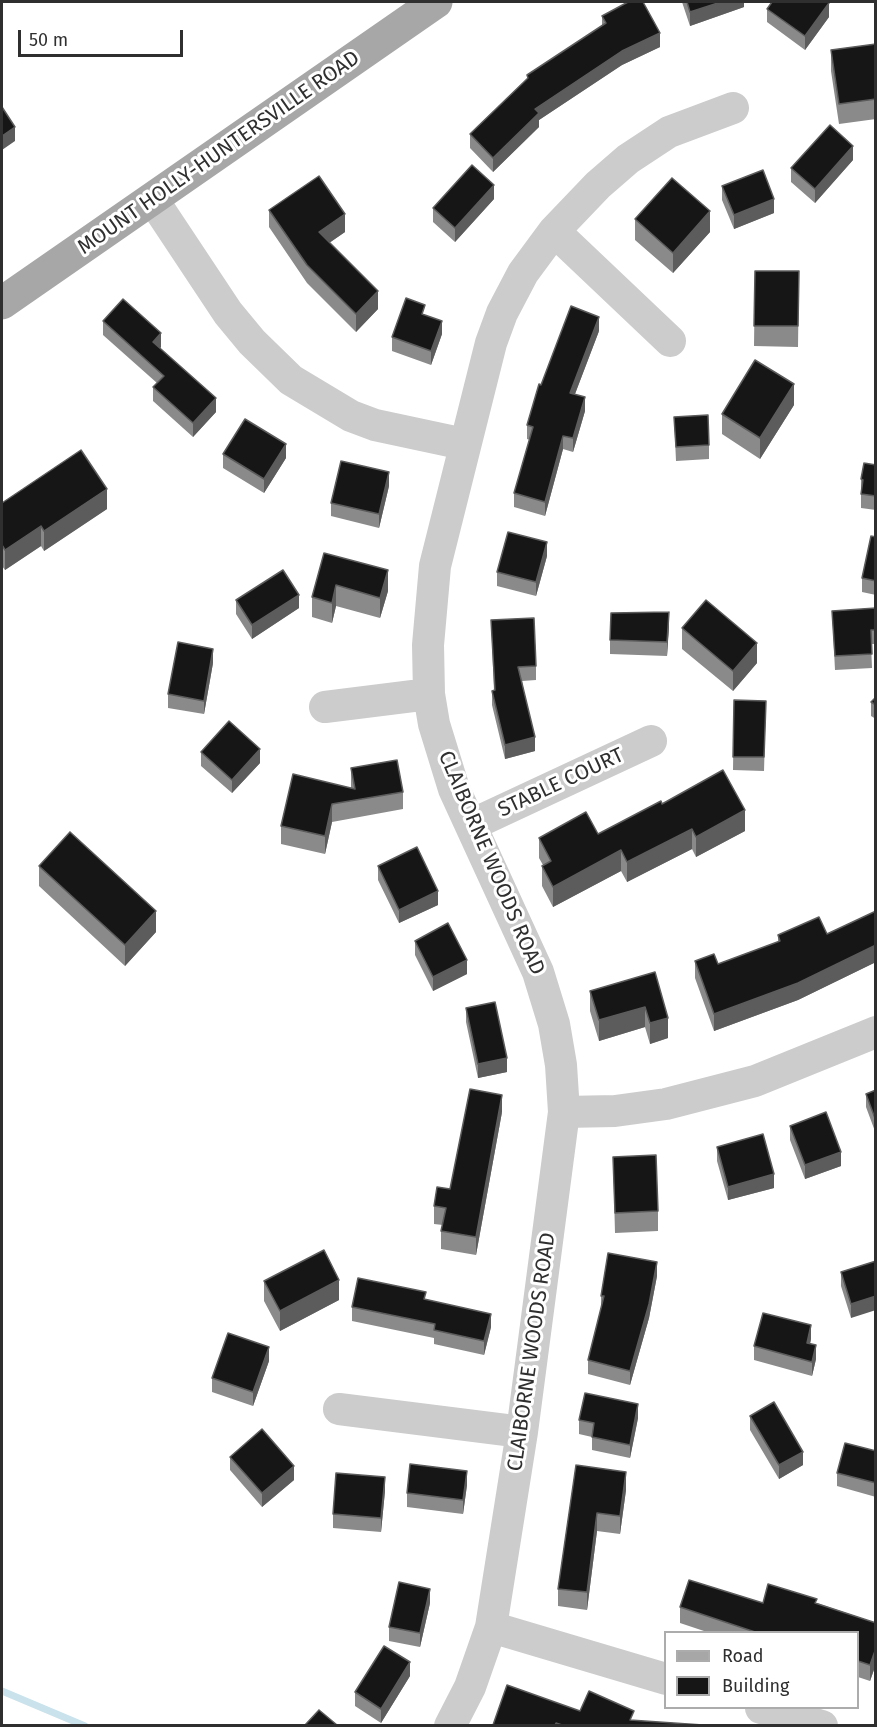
<!DOCTYPE html>
<style>
body{margin:0}
#map{position:relative;width:877px;height:1727px;overflow:hidden;background:#fff;font-family:"Fira Sans",sans-serif}
canvas{display:block}
.frame{position:absolute;inset:0;border:3px solid #2f2f2f;pointer-events:none}
.legend{position:absolute;left:664px;top:1631px;width:195px;height:78px;box-sizing:border-box;background:#fff;border:2px solid #acacac;margin:0;padding:8px 10px;list-style:none;font-size:18px;color:#2f2f2f}
.legend li{display:flex;align-items:center;gap:12px;height:30px}
.legend b{width:30px;border:2px solid #acacac}
.scale{position:absolute;left:18px;top:30px;width:165px;height:27px;box-sizing:border-box;border:3px solid #2f2f2f;border-top:0;padding-left:8px;font-size:18px;line-height:21px;white-space:nowrap;color:#2f2f2f;-webkit-text-stroke:4px #fff;paint-order:stroke}
</style>
<div id="map">
<canvas width="877" height="1727"></canvas>
<div class="frame"></div>
<ul class="legend">
<li><b style="height:8px;background:#a7a7a7"></b>Road</li>
<li><b style="height:16px;background:#161616"></b>Building</li>
</ul>
<div class="scale">50 m</div>
</div>
<script>
const context = document.querySelector('canvas').getContext('2d');
context.lineJoin = 'round';
const shape = rows => new Path2D(rows.map(r => 'M' + r).join(''));
function strokePath(path, color, width, dash) { context.strokeStyle = color; context.lineWidth = width; context.lineCap = dash ? 'butt' : 'round'; context.setLineDash(dash || []); context.stroke(path); }
function fill(path, color) { context.fillStyle = color; context.fill(path, 'evenodd'); }
function drawText(font, color, halo, rows, align = 'center') {
  context.font = font + ' "Fira Sans",sans-serif'; context.lineWidth = 6; context.setLineDash([]); context.textBaseline = 'middle'; context.strokeStyle = halo; context.fillStyle = color; for (const [text, x, y, turn = 0] of rows) {
    context.save(); context.translate(x, y); context.rotate((+turn || 0) * Math.PI / 180); context.textAlign = isNaN(turn) ? turn : align; if (halo) context.strokeText(text, 0, 0); context.fillText(text, 0, 0); context.restore();
  }
}
const stream = shape([
 [2,1691,85,1726]
]);
const minor = shape([
 [153,200,228,313,252,342,291,380,351,416,375,425,464,444],
 [554,231,670,341],
 [325,707,429,694],
 [471,825,651,741],
 [564,1112,615,1111,666,1104,755,1081,876,1032],
 [339,1409,522,1432],
 [491,1627,666,1679],
 [761,1708,822,1726],
 [450,1726,470,1687,491,1627,522,1432,564,1112,561,1065,554,1024,538,972,454,789,434,724,429,694,428,645,435,566,491,343,502,313,523,273,554,231,598,185,628,159,669,132,733,108]
]);
const major = shape([
 [2,303,436,2]
]);
const wall = shape([
 [682,2,744,2,744,7,690,26],
 [767,9,829,17,805,50,767,22],
 [602,16,660,47,622,65,539,120,539,127,493,172,470,148,470,134,527,79,527,75,602,26],
 [876,44,876,119,839,124,831,71,831,50],
 [853,160,815,203,791,182,791,168],
 [722,186,774,213,734,229,722,200],
 [494,199,455,242,433,222,433,208],
 [269,210,345,232,329,243,378,309,356,332,307,283,269,227],
 [635,219,710,232,673,273,635,240],
 [755,271,799,271,798,347,754,346],
 [425,315,442,334,431,365,392,351,392,337],
 [103,321,161,347,160,348,216,412,193,437,153,401,153,387,157,383,103,335],
 [599,331,575,394,585,411,573,452,563,449,545,516,514,507,514,493,530,440,527,439,527,425,541,385],
 [794,405,760,459,722,434,722,414],
 [674,417,709,445,709,459,676,461],
 [223,454,286,458,264,493,223,468],
 [876,465,876,510,861,508,861,479],
 [389,486,379,528,331,516,331,503],
 [2,503,107,509,44,551,41,546,5,570,2,566],
 [876,537,876,595,862,592,862,578],
 [324,553,388,591,380,618,336,606,332,623,312,617,312,597],
 [547,556,536,596,497,586,497,572],
 [236,600,299,608,252,639,236,614],
 [876,608,876,644,871,644,872,668,835,670,832,611],
 [491,620,536,666,536,680,522,681,535,751,505,759,492,705,492,691,494,691],
 [669,626,667,656,610,654,610,640],
 [682,628,757,663,733,691,682,649],
 [213,663,204,714,168,708,168,694],
 [876,697,876,719,871,716,871,702],
 [734,700,766,701,764,771,733,770],
 [201,752,260,763,232,793,201,766],
 [351,768,403,792,403,809,332,822,325,854,281,844,281,826,351,788],
 [662,804,745,831,696,857,692,849,627,882,621,871,553,907,542,886,542,866,543,865,539,858,539,838,598,834],
 [39,866,156,932,125,966,39,886],
 [378,866,438,905,399,923,378,880],
 [876,911,876,962,798,1000,714,1031,695,978,695,961,718,964,778,942,778,935,827,934],
 [415,941,467,974,433,991,415,955],
 [655,972,668,1038,650,1044,645,1027,599,1041,590,1011,590,991],
 [466,1008,507,1072,478,1078,466,1022],
 [876,1090,876,1134,866,1107,866,1094],
 [502,1112,476,1255,441,1249,441,1231,443,1225,434,1224,434,1206,450,1189],
 [790,1126,841,1166,805,1179,790,1140],
 [717,1147,774,1188,728,1200,717,1161],
 [613,1157,658,1211,658,1231,615,1233],
 [876,1261,851,1318,841,1286,841,1272],
 [657,1276,649,1318,630,1385,588,1374,588,1360,601,1310,601,1296],
 [264,1281,339,1300,280,1331,264,1301],
 [426,1299,491,1327,484,1355,434,1344,434,1338,352,1321,352,1307],
 [811,1339,810,1344,816,1359,812,1376,754,1360,754,1346],
 [269,1361,253,1406,212,1392,212,1378],
 [750,1416,803,1465,779,1479,750,1430],
 [638,1418,630,1458,592,1450,592,1437,579,1434,579,1420],
 [876,1451,876,1497,837,1486,837,1473],
 [230,1457,294,1480,262,1507,230,1470],
 [576,1465,626,1490,620,1534,597,1531,587,1610,558,1606,558,1589],
 [467,1485,463,1514,407,1507,407,1493],
 [385,1491,381,1532,333,1528,333,1514],
 [430,1603,420,1647,389,1641,389,1627],
 [763,1603,817,1603,876,1623,876,1664,870,1681,858,1677,858,1632,707,1632,680,1623,680,1607],
 [410,1676,381,1723,355,1706,355,1692]
]);
const shadedWall = shape([
 [721,2,744,2,744,7,690,26,690,12],
 [829,3,829,17,805,50,805,36],
 [660,33,660,47,622,65,539,120,539,127,493,172,493,158,535,109,622,51],
 [15,127,15,141,2,150,2,136],
 [853,146,853,160,815,203,815,189],
 [494,185,494,199,455,242,455,228],
 [774,199,774,213,734,229,734,215],
 [710,211,710,232,673,273,673,253],
 [345,214,345,232,319,250,319,232],
 [378,291,378,309,356,332,356,314],
 [599,317,599,331,570,407,570,393],
 [442,321,442,334,431,365,431,351],
 [161,333,161,347,153,356,153,342],
 [794,384,794,405,760,459,760,438],
 [585,397,585,411,573,452,573,438],
 [216,398,216,412,193,437,193,423],
 [563,436,563,449,545,516,545,502],
 [286,444,286,458,264,493,264,479],
 [389,472,389,486,379,528,379,514],
 [107,489,107,509,44,551,44,531],
 [41,526,41,546,5,570,5,550],
 [547,542,547,556,536,596,536,582],
 [388,570,388,591,380,618,380,598],
 [336,585,336,606,332,623,332,603],
 [299,595,299,608,252,639,252,625],
 [669,612,669,626,667,656,667,642],
 [757,643,757,663,733,691,733,671],
 [213,649,213,663,204,714,204,701],
 [535,737,535,751,505,759,505,745],
 [260,749,260,763,232,793,232,780],
 [332,804,332,822,325,854,325,836],
 [745,810,745,831,696,857,696,837],
 [692,829,692,849,627,882,627,862],
 [621,850,621,871,553,907,553,887],
 [438,891,438,905,399,923,399,910],
 [156,911,156,932,125,966,125,945],
 [876,945,876,962,798,1000,714,1031,714,1014],
 [467,960,467,974,433,991,433,977],
 [645,1007,645,1027,599,1041,599,1020],
 [668,1018,668,1038,650,1044,650,1023],
 [507,1058,507,1072,478,1078,478,1064],
 [502,1095,502,1112,476,1255,476,1237],
 [841,1152,841,1166,805,1179,805,1165],
 [774,1174,774,1188,728,1200,728,1187],
 [657,1262,657,1276,649,1318,630,1385,630,1371],
 [339,1280,339,1300,280,1331,280,1311],
 [876,1296,876,1310,851,1318,851,1304],
 [491,1314,491,1327,484,1355,484,1341],
 [811,1325,811,1339,807,1357,807,1343],
 [816,1345,816,1359,812,1376,812,1362],
 [269,1347,269,1361,253,1406,253,1392],
 [638,1404,638,1418,630,1458,630,1445],
 [803,1452,803,1465,779,1479,779,1465],
 [294,1466,294,1480,262,1507,262,1493],
 [467,1471,467,1485,463,1514,463,1500],
 [626,1472,626,1490,620,1534,620,1516],
 [385,1477,385,1491,381,1532,381,1518],
 [597,1513,597,1531,587,1610,587,1592],
 [430,1589,430,1603,420,1647,420,1633],
 [876,1648,876,1664,870,1681,870,1665],
 [410,1662,410,1676,381,1723,381,1709]
]);
const building = shape([
 [628,2,643,2,660,33,622,51,535,109,539,113,493,158,470,134,528,78,527,75,606,23,602,16,628,2],
 [687,2,721,2,690,12,687,2],
 [772,2,828,2,829,3,805,36,767,9,772,2],
 [876,44,876,99,839,104,831,50,876,44],
 [2,107,15,127,2,136,2,107],
 [830,125,853,146,815,189,791,168,830,125],
 [472,165,494,185,455,228,433,208,472,165],
 [763,170,774,199,734,215,722,186,763,170],
 [319,176,345,214,319,232,378,291,356,314,307,265,269,210,319,176],
 [672,178,710,211,673,253,635,219,672,178],
 [755,271,799,271,798,326,754,326,755,271],
 [406,298,425,305,422,314,442,321,431,351,392,337,406,298],
 [123,299,161,333,153,342,216,398,193,423,153,387,164,376,103,321,123,299],
 [571,306,599,317,570,393,585,397,573,438,563,436,545,502,514,493,533,427,527,425,539,384,541,385,571,306],
 [755,360,794,384,760,438,722,414,755,360],
 [708,415,709,445,676,447,674,417,708,415],
 [245,419,286,444,264,479,223,454,245,419],
 [81,450,107,489,44,531,41,526,5,550,2,545,2,503,81,450],
 [341,461,389,472,379,514,331,503,341,461],
 [864,463,876,465,876,496,861,494,863,480,861,479,864,463],
 [508,532,547,542,536,582,497,572,508,532],
 [871,536,876,537,876,581,862,578,871,536],
 [324,553,388,570,380,598,336,585,332,603,312,597,324,553],
 [283,570,299,595,252,625,236,600,283,570],
 [706,600,757,643,733,671,682,628,706,600],
 [876,608,876,630,871,630,872,654,835,656,832,611,876,608],
 [669,612,667,642,610,640,611,613,669,612],
 [534,618,536,666,518,667,535,737,505,745,492,691,495,690,491,620,534,618],
 [178,642,213,649,204,701,168,694,178,642],
 [876,697,876,705,871,702,876,697],
 [734,700,766,701,764,757,733,757,734,700],
 [229,721,260,749,232,780,201,752,229,721],
 [397,760,403,792,332,804,325,836,281,826,293,774,355,789,351,768,397,760],
 [723,770,745,810,696,837,692,829,627,862,621,850,553,887,542,866,551,861,539,838,586,812,598,834,661,801,662,804,723,770],
 [70,832,156,911,125,945,39,866,70,832],
 [417,847,438,891,399,910,378,866,417,847],
 [876,911,876,945,798,983,714,1014,695,961,714,954,718,964,780,941,778,935,819,917,827,934,876,911],
 [448,923,467,960,433,977,415,941,448,923],
 [655,972,668,1018,650,1023,645,1007,599,1020,590,991,655,972],
 [495,1002,507,1058,478,1064,466,1008,495,1002],
 [470,1089,502,1095,476,1237,441,1231,446,1208,434,1206,437,1187,450,1189,470,1089],
 [876,1090,876,1121,866,1094,876,1090],
 [826,1112,841,1152,805,1165,790,1126,826,1112],
 [763,1134,774,1174,728,1187,717,1147,763,1134],
 [656,1155,658,1211,615,1213,613,1157,656,1155],
 [324,1250,339,1280,280,1311,264,1281,324,1250],
 [608,1253,657,1262,649,1304,630,1371,588,1360,604,1296,601,1296,608,1253],
 [876,1261,876,1296,851,1304,841,1272,876,1261],
 [358,1278,426,1292,424,1299,491,1314,484,1341,434,1330,435,1324,352,1307,358,1278],
 [763,1313,811,1325,807,1343,816,1345,812,1362,754,1346,763,1313],
 [228,1333,269,1347,253,1392,212,1378,228,1333],
 [585,1393,638,1404,630,1445,592,1437,594,1423,579,1420,585,1393],
 [774,1402,803,1452,779,1465,750,1416,774,1402],
 [262,1429,294,1466,262,1493,230,1457,262,1429],
 [845,1443,876,1451,876,1483,837,1473,845,1443],
 [410,1464,467,1471,463,1500,407,1493,410,1464],
 [576,1465,626,1472,620,1516,597,1513,587,1592,558,1589,576,1465],
 [336,1473,385,1477,381,1518,333,1514,336,1473],
 [689,1580,763,1603,768,1584,817,1599,815,1603,876,1623,876,1648,870,1665,858,1661,858,1632,755,1632,680,1607,689,1580],
 [399,1582,430,1589,420,1633,389,1627,399,1582],
 [384,1646,410,1662,381,1709,355,1692,384,1646],
 [507,1685,580,1711,589,1691,634,1711,630,1720,703,1725,562,1725,556,1723,555,1725,493,1725,507,1685],
 [319,1710,337,1725,305,1725,319,1710]
]);
const streetNames = [
 ["MOUNT HOLLY-HUNTERSVILLE ROAD",219,153,-35],
 ["STABLE COURT",561,783,-25],
 ["CLAIBORNE WOODS ROAD",491,863,67],
 ["CLAIBORNE WOODS ROAD",532,1352,-82]
];
strokePath(stream, '#c9e2eb', 7);
strokePath(minor, '#ccc', 32);
strokePath(major, '#a7a7a7', 33);
fill(wall, '#8a8a8a');
fill(shadedWall, '#5c5c5c');
fill(building, '#161616');
strokePath(building, '#5c5c5c', 1.5);
drawText('21px', '#2f2f2f', '#fff', streetNames);
</script>
